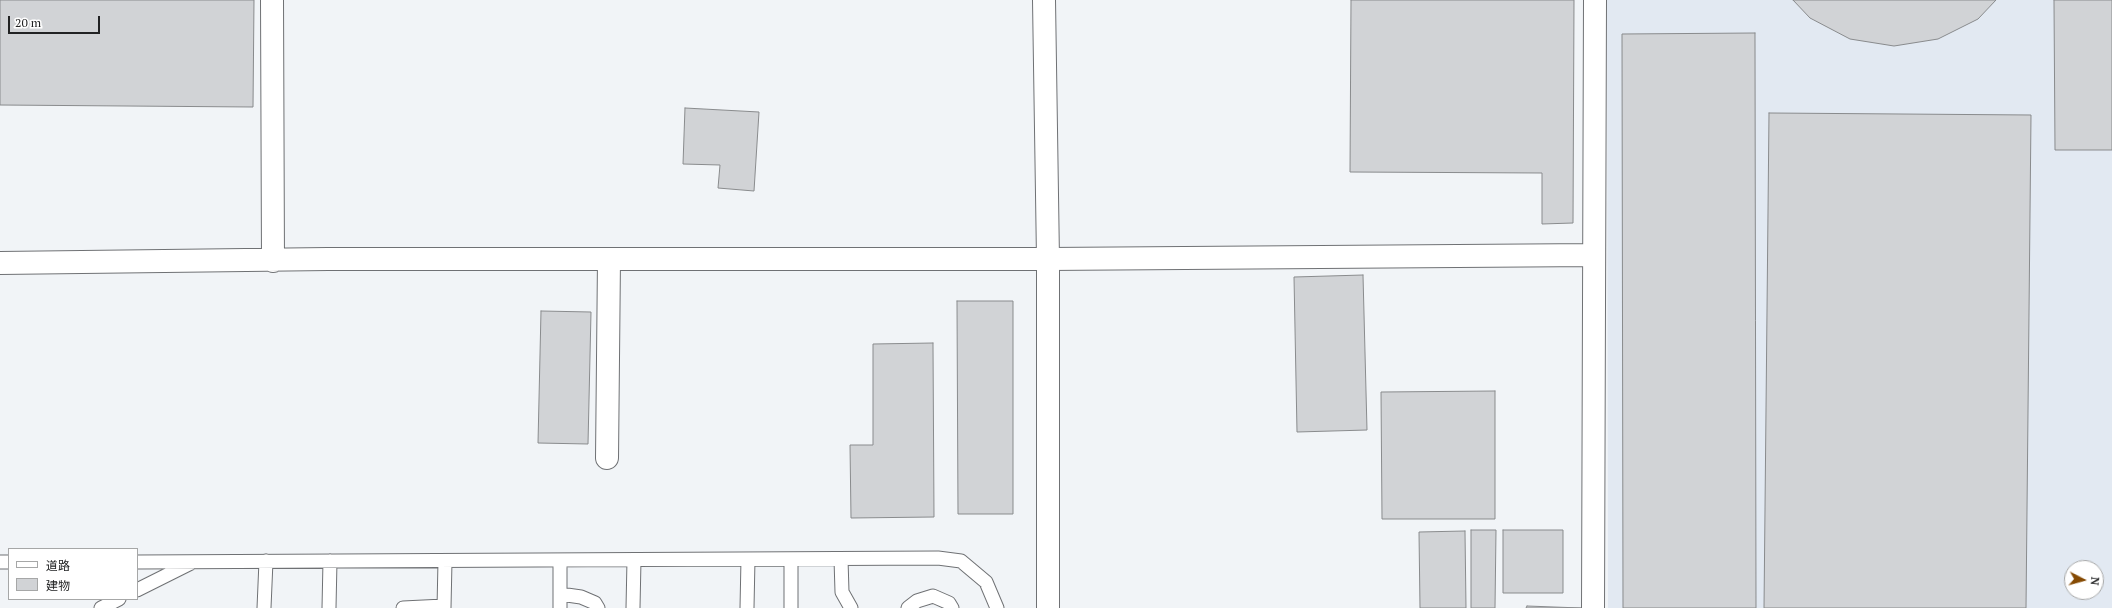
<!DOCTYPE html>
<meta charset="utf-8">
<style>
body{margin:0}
#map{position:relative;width:2112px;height:608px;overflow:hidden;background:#f1f4f7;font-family:"PT Serif","Noto Sans JP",serif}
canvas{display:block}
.legend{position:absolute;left:8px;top:548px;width:130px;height:52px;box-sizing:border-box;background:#fff;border:1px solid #a6a7a7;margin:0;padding:5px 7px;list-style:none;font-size:12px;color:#212223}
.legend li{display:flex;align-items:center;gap:8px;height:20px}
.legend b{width:20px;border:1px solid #a6a7a7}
.north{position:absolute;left:2064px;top:560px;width:40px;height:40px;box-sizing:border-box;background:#fff;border:1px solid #a6a7a7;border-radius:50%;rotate:96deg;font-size:11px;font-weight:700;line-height:16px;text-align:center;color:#212223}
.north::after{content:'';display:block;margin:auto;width:14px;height:18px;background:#854a03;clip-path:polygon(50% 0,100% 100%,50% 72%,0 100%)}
.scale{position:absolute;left:8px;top:16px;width:92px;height:18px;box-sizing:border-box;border:2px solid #212223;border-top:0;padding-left:5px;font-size:12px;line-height:14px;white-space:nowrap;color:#212223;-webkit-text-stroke:3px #fff;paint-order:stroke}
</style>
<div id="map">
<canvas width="2112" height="608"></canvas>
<ul class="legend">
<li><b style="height:5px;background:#fff"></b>道路</li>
<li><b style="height:11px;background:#d1d3d6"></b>建物</li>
</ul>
<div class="north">N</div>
<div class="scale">20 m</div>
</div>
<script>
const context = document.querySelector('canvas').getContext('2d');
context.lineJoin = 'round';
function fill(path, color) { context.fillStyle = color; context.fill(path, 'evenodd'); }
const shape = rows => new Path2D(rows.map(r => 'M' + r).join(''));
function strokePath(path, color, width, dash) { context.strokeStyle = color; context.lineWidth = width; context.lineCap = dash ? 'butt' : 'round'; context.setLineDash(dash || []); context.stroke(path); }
const built = shape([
 [1607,0,2112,0,2112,608,1608,608],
 [2072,568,2096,568,2096,592,2072,592]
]);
const building = shape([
 [0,0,254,0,253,107,0,105,0,0],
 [1351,0,1574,0,1573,223,1542,224,1542,173,1350,172,1351,0],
 [1793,0,1996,0,1978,19,1938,39,1894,46,1850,39,1810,18,1793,0],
 [2054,0,2112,0,2112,150,2055,150,2054,0],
 [1755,33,1756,608,1623,608,1622,34,1755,33],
 [685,108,759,112,754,191,718,188,720,165,683,164,685,108],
 [1769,113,2031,115,2026,608,1764,608,1769,113],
 [1363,275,1367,430,1297,432,1294,277,1363,275],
 [957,301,1013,301,1013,514,958,514,957,301],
 [541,311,591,312,588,444,538,443,541,311],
 [933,343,934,517,851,518,850,445,873,445,873,344,933,343],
 [1495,391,1495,519,1382,519,1381,392,1495,391],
 [1471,530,1496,530,1495,608,1471,608,1471,530],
 [1503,530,1563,530,1563,593,1503,593,1503,530],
 [1465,531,1466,608,1420,608,1419,532,1465,531],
 [1527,606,1581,608,1526,608,1527,606]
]);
const service = shape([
 [791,559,791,608],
 [841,559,842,592,851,608],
 [0,562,9,562],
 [137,562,938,558,961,561,986,582,997,608],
 [137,590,191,563],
 [560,594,581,597,595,603,598,608],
 [101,608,119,599],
 [264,608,266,561],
 [329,608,330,561],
 [403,608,444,606],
 [444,608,445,561],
 [560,608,560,560],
 [633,608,634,560],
 [747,608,748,559],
 [908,608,917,601,933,596,949,603,952,608]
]);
const minor = shape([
 [272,0,273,261],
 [0,263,328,259,1048,259,1594,255],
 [607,458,609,259],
 [1593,608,1595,0]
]);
const tertiary = shape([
 [1044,0,1048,259,1048,608]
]);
fill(built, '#e2e9f2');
fill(building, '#d1d3d6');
strokePath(building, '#898b8d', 1);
strokePath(service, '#6f7174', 15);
strokePath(minor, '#6f7174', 24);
strokePath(tertiary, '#6f7174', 24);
strokePath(service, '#fff', 13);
strokePath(minor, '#fff', 22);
strokePath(tertiary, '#fff', 22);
</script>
